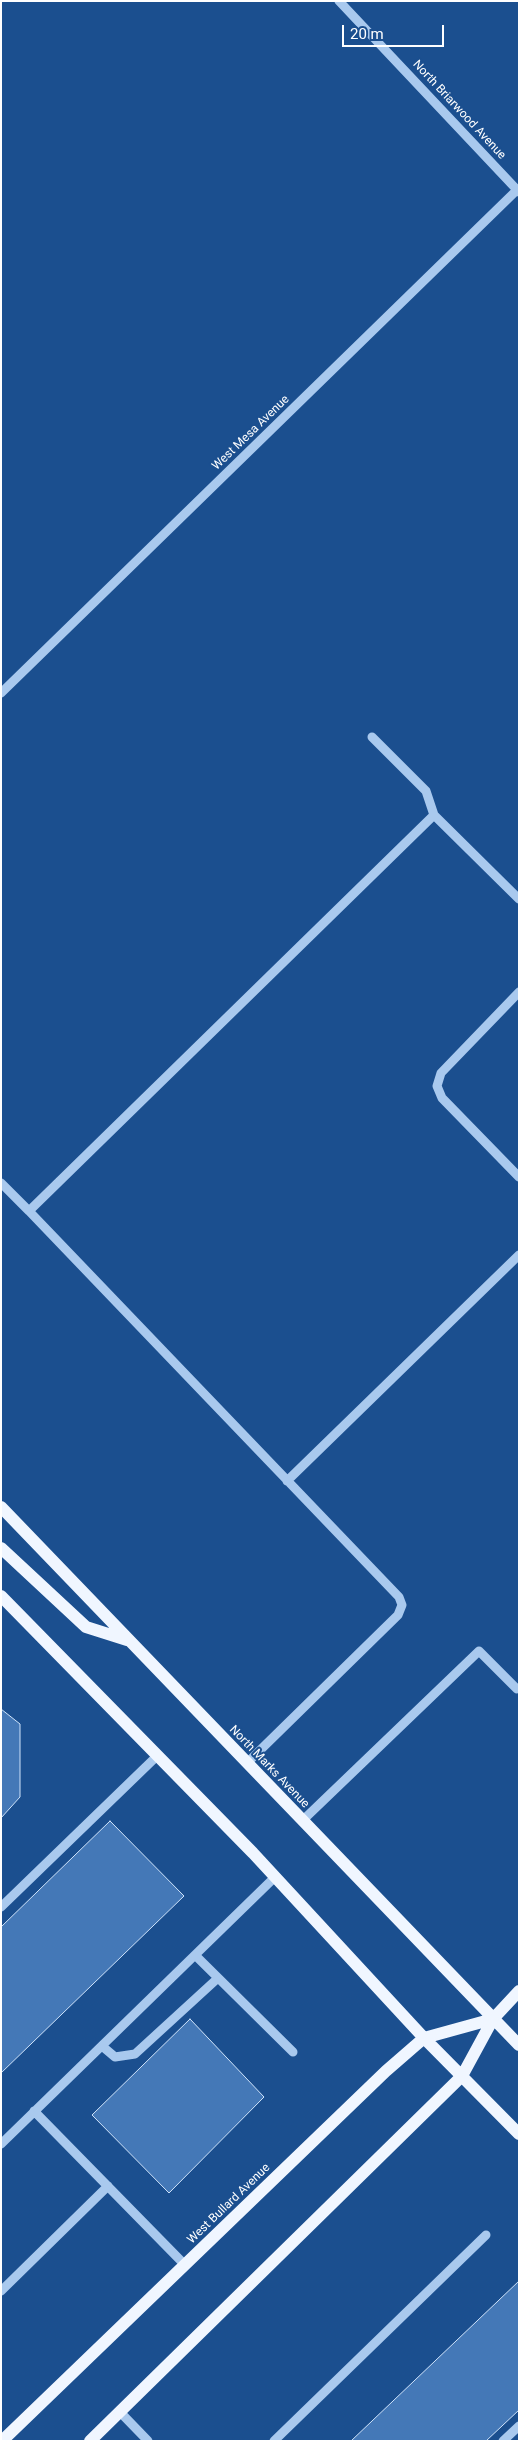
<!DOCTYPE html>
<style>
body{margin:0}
#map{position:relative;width:520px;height:2442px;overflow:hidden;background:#1b4f8f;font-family:Roboto,sans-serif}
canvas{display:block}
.frame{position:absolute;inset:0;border:2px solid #fff;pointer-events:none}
.scale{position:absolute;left:342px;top:25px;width:102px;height:22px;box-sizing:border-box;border:2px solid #fff;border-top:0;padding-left:6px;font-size:15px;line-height:18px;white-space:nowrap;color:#fff;-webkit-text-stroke:4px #1b4f8f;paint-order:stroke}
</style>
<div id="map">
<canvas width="520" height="2442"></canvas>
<div class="frame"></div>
<div class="scale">20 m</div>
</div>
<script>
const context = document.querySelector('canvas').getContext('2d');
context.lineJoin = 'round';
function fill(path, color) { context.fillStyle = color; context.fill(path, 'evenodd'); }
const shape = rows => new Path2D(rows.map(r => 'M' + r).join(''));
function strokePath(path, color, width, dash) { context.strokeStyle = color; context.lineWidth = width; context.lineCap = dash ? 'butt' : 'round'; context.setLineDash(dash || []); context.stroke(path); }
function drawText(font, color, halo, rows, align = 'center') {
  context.font = font + ' Roboto,sans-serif'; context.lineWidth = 4; context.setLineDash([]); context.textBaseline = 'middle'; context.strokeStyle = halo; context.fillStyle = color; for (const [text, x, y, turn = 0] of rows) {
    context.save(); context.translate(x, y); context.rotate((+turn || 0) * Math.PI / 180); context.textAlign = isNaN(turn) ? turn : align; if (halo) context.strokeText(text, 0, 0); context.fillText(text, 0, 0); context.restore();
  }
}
const building = shape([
 [1,1709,20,1724,20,1797,1,1818,1,1709],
 [110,1821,184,1896,1,2073,1,1927,110,1821],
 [190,2019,264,2097,169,2193,92,2115,190,2019],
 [519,2281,519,2410,486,2441,351,2441,519,2281]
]);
const minor = shape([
 [339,1,519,192],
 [1,693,517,190],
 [372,737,426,791,434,815],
 [519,992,441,1073,437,1086,442,1098,519,1177],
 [1,1183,29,1211],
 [287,1481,519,1255],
 [247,1763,398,1615,402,1605,399,1597,29,1211,434,815,519,899],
 [302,1821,479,1651,517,1689],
 [1,1907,157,1756],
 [195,1955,293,2052],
 [102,2046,115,2057,135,2054,218,1978],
 [34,2111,185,2265],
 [1,2144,275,1877],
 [1,2291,108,2186],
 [120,2412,148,2441],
 [274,2441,486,2235],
 [503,2441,519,2426]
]);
const major = shape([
 [1,1507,519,2045],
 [1,1548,86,1627,127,1640],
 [1,1596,253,1853,424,2038,519,2134],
 [2,2441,386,2071,424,2038,493,2019],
 [90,2441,462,2076,493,2019,519,1991]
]);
const streetNames = [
 ["North Briarwood Avenue",459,110,47],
 ["West Mesa Avenue",251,433,-44],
 ["North Marks Avenue",269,1767,46],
 ["West Bullard Avenue",229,2204,-44]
];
fill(building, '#4478b7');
strokePath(building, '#cfe3fa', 1);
strokePath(minor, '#a9c9ee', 9);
strokePath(major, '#f0f6ff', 12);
drawText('12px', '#fff', '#1b4f8f', streetNames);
</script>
